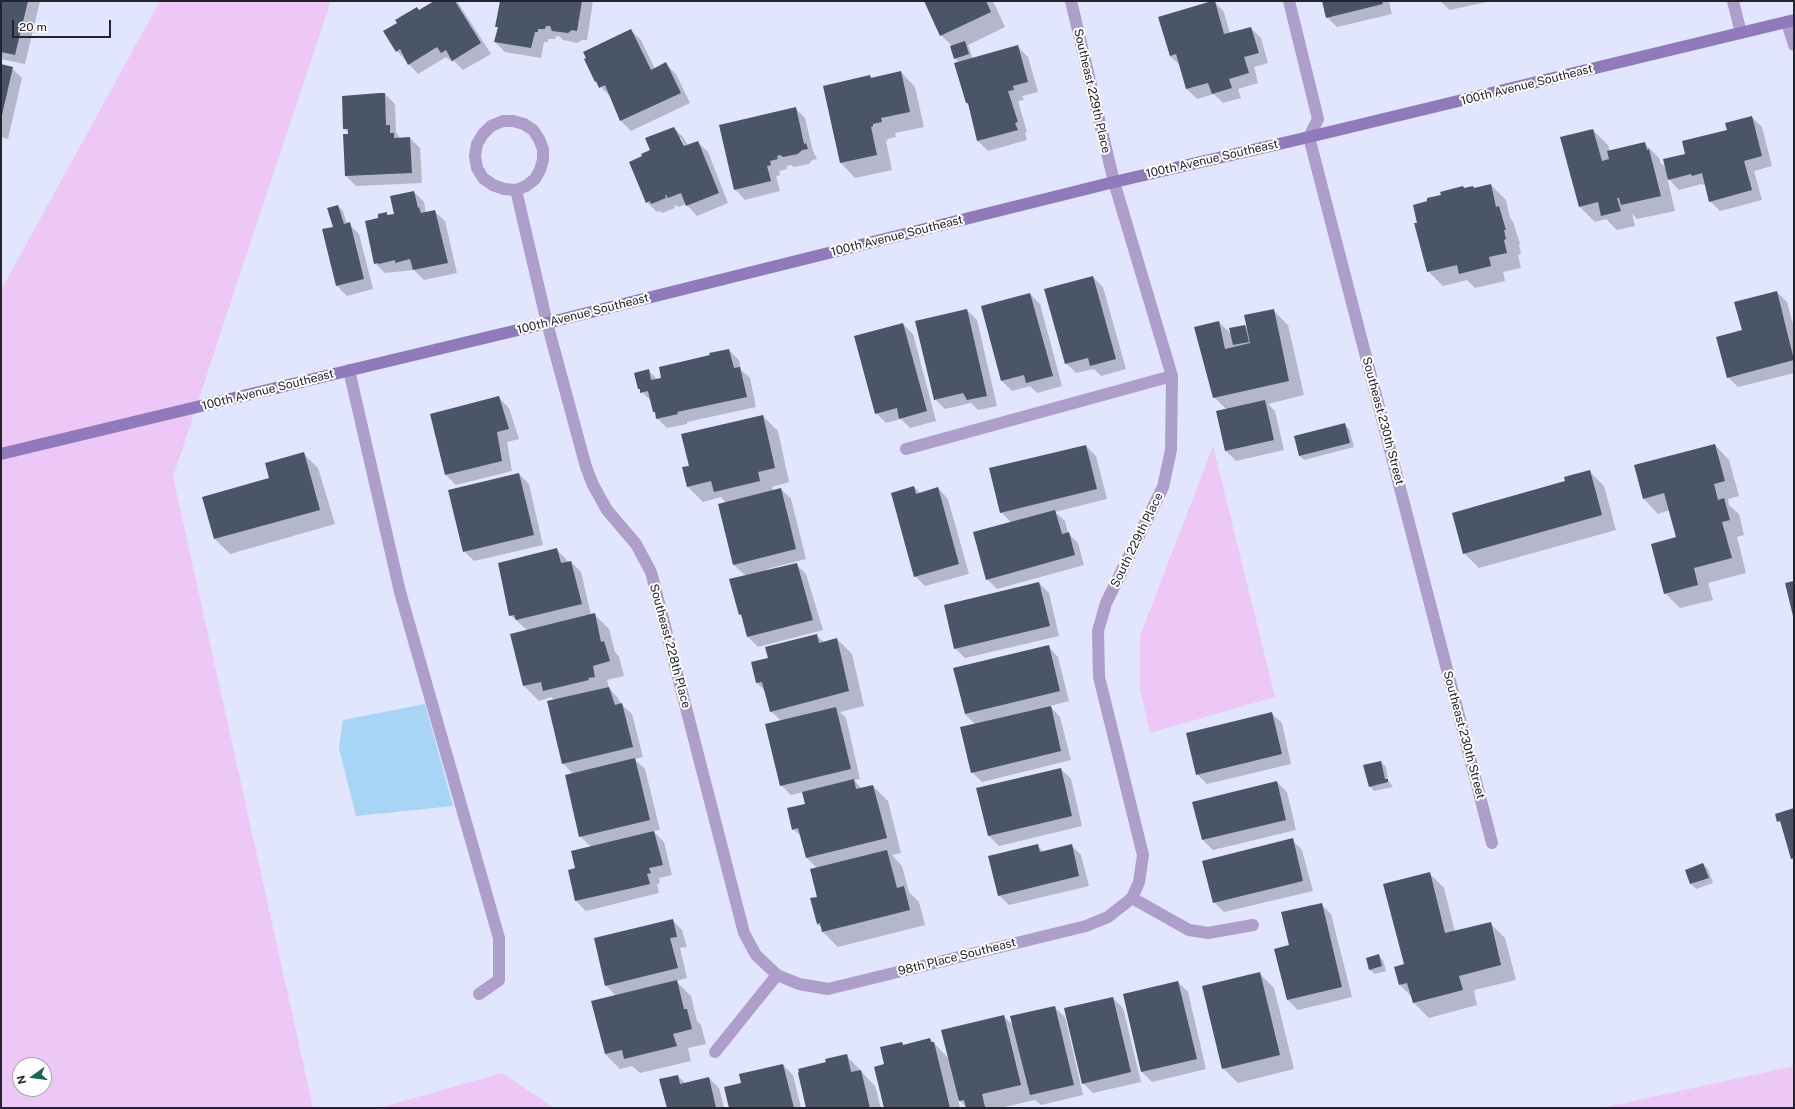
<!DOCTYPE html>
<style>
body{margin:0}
#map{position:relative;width:1795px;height:1109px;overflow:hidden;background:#e1e5fd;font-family:"Public Sans",sans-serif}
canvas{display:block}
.frame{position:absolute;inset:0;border:2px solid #22232c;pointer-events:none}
.north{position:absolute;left:12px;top:1057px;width:40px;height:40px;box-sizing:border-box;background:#fff;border:1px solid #a7a7ab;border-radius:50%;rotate:256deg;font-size:11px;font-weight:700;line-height:16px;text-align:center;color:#22232c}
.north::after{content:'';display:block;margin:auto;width:14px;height:18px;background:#1f6456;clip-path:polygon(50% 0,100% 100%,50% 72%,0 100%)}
.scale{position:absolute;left:12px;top:20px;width:99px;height:18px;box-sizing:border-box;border:2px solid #22232c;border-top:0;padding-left:5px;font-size:12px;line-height:14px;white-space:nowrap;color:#22232c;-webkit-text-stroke:3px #fff;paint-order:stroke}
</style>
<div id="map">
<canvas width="1795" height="1109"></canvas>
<div class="frame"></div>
<div class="north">N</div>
<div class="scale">20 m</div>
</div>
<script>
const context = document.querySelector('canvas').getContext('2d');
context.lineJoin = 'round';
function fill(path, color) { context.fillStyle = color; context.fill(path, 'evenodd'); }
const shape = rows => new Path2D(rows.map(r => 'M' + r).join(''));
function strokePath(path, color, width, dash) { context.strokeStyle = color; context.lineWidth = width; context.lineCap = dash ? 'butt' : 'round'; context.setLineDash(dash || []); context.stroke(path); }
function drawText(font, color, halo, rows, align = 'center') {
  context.font = font + ' "Public Sans",sans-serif'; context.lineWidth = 4; context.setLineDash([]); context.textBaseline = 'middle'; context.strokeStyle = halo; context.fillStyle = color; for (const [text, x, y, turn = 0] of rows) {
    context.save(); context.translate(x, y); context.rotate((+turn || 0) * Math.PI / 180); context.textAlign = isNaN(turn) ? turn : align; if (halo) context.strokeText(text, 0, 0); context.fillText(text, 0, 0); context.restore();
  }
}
const green = shape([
 [160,1,328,1,330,3,173,477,313,1108,1,1108,1,290],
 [20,1065,44,1065,44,1089,20,1089],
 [1213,446,1275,697,1150,733,1140,689,1140,636],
 [1794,1066,1794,1108,1602,1108],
 [502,1073,554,1108,379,1108]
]);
const water = shape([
 [425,704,453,806,356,816,339,748,343,720]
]);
const shadow = shape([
 [1,1,40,1,25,64,1,59],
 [436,1,457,1,491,54,463,70,454,61,452,62,446,57,418,74,397,51,398,23],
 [501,1,593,1,587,40,582,40,578,43,563,40,559,36,556,36,555,39,548,39,548,42,544,42,541,58,505,52,495,42,499,29,497,26],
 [925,1,993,1,1005,27,968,45,973,59,1018,47,1028,57,1038,92,1022,96,1024,100,1018,101,1027,132,1025,133,1027,140,988,151,978,141,969,106,967,103,959,63,955,58,952,46,941,35],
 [1214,1,1224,12,1230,34,1251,28,1261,38,1268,63,1254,67,1258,83,1238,89,1241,98,1223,103,1214,94,1197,99,1187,89,1181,66,1170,56,1159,17],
 [1323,1,1389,1,1392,14,1337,27,1327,17],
 [1440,1,1491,1,1450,10],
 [631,30,641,40,655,69,666,64,676,74,690,103,631,131,621,121,611,97,596,82,585,60],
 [1,65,12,68,22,78,8,139,1,137],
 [901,72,915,87,924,127,895,133,896,137,887,139,888,141,886,141,892,170,855,178,841,163,870,76,872,78],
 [385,94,395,104,396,132,400,139,410,138,420,148,422,183,356,186,346,176,344,135,350,135,344,128],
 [795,108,805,118,813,151,817,159,812,160,809,164,794,167,791,165,787,166,787,169,779,171,780,175,776,176,780,191,745,200,735,189],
 [1752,117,1762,127,1772,166,1754,171,1762,200,1720,211,1710,201,1706,184,1703,185,1701,184,1679,190,1667,177,1675,211,1637,219,1632,214,1635,226,1617,230,1606,219,1595,222,1580,207,1593,130,1608,145,1610,152,1644,143,1659,158,1660,162,1666,168,1686,154],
 [674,128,684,138,688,146,698,142,708,152,728,203,697,216,686,204,679,207,674,205,675,208,662,213,660,211,657,212,647,202,643,157],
 [679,138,681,138,687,150],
 [1491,185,1506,200,1510,218,1513,222,1520,244,1519,245,1521,254,1518,255,1521,268,1503,272,1505,281,1475,288,1467,280,1443,286,1428,271,1418,223,1465,189],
 [414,192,424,202,426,213,434,211,445,221,457,273,424,280,414,270,385,273,375,263,380,219,386,214,389,216,395,214],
 [338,206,343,211,347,224,349,224,359,234,373,289,347,296,337,286,334,227],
 [1093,277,1103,287,1126,369,1101,376,1094,369,1076,373,1066,363],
 [1777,292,1787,302,1794,328,1794,373,1738,387,1728,377,1743,331],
 [1030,294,1040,304,1062,386,1037,393,1030,386,1012,391,1002,381,982,307],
 [967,310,977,320,997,406,978,410,971,403,945,409,935,399],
 [1273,310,1288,325,1304,395,1268,404,1275,411,1284,450,1236,461,1226,451,1227,410,1214,397,1219,322,1232,335,1245,326,1248,329],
 [903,324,913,334,936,421,910,428,901,419,886,423,876,413],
 [729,350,739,360,741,370,750,378,756,407,687,422,687,424,667,428,657,418,652,402,639,389,648,370,658,380,711,356],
 [499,398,509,408,519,439,507,442,512,471,456,485,446,475,431,414],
 [763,416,778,431,789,482,772,487,773,491,781,489,791,499,806,559,767,569,767,571,796,564,806,574,823,630,758,647,748,637,743,618,740,614,746,576,734,565,719,505,726,503,721,497,703,502,688,487,690,466],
 [1344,424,1349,429,1354,447,1304,460,1299,455],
 [1715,445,1729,460,1739,496,1728,499,1729,505,1739,514,1744,535,1737,537,1746,573,1708,583,1713,600,1680,608,1665,593,1678,538,1670,510,1658,514,1644,499],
 [1086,446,1096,456,1107,499,1055,512,1065,521,1068,533,1078,543,1084,565,997,589,987,579,1012,523,1001,512],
 [303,453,318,468,335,524,230,554,215,539,203,498,271,478],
 [1589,471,1604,486,1616,530,1479,568,1464,553,1566,482],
 [519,474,529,484,543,545,474,561,464,551],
 [914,487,920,493,938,488,948,499,969,574,925,586,915,576],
 [557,550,567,560,568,563,571,562,581,572,591,615,594,614,609,629,615,652,619,657,624,676,607,680,609,688,618,698,621,704,632,714,643,757,634,759,645,769,660,830,653,831,664,842,672,875,659,878,660,883,657,884,659,893,586,911,576,901,569,871,576,869,591,847,580,836,573,774,563,763,555,700,551,697,539,701,524,686,527,630,510,615],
 [1039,583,1049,593,1059,636,965,658,955,648],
 [816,635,824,642,837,639,852,654,864,706,840,712,846,718,860,779,854,780,862,789,873,786,888,801,901,853,892,855,902,866,909,892,919,902,925,925,838,947,823,932,822,928,817,924,817,868,807,858,802,837,793,829,806,804,803,792,791,795,781,785,781,721,771,711,766,692,757,683,769,658],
 [1048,646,1058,657,1069,701,1050,706,1060,717,1071,760,982,782,972,772,976,725,965,714],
 [1271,713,1282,723,1291,764,1207,784,1197,774],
 [1381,762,1386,767,1388,780,1393,787,1374,791,1370,786],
 [1061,769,1071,779,1082,826,999,846,989,836,977,789],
 [1277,782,1287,792,1296,830,1213,850,1203,840,1194,802],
 [1292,840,1302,850,1313,891,1224,912,1214,902],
 [1071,845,1081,855,1089,886,1009,905,999,895,1037,846,1044,852],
 [1703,864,1708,869,1713,883,1696,889,1691,884,1686,870],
 [1429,873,1444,888,1455,932,1490,923,1505,938,1516,980,1474,990,1477,1005,1429,1018,1414,1003,1412,997,1400,985,1396,968,1405,965],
 [1321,904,1331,914,1352,997,1298,1010,1288,1000,1275,949,1290,946],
 [672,920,682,930,687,947,680,948,687,978,676,981,691,996,697,1021,701,1025,706,1044,688,1048,691,1061,640,1073,632,1066,620,1069,605,1054,616,996,606,985],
 [1378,955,1383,960,1386,971,1375,974,1370,970],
 [1259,973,1274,988,1294,1069,1238,1083,1223,1068],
 [1178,982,1188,992,1206,1069,1152,1082,1142,1072],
 [1113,998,1123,1008,1141,1082,1093,1093,1083,1083],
 [1054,1007,1065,1017,1083,1095,1041,1105,1035,1100,1000,1108,967,1108,958,1099,960,1108,885,1108,885,1065,902,1043,905,1046,930,1039,949,1059,1003,1016,1014,1026],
 [846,1055,875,1086,881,1108,807,1108,827,1063],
 [783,1065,793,1075,801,1108,730,1108,742,1084],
 [678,1076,686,1084,709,1078,719,1088,724,1108,668,1108]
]);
const building = shape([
 [1,1,28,1,15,55,1,52],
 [434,1,455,1,481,43,452,61,446,50,441,53,437,47,408,65,400,49,396,52,383,31,397,23,395,20,417,7,419,10],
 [500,1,582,1,577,31,572,30,568,33,552,31,550,26,546,26,545,29,538,29,538,32,535,32,531,48,494,42,498,27,495,27],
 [924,1,986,1,991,12,940,36],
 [1212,1,1215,1,1224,34,1251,27,1259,53,1244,57,1249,73,1229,79,1232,88,1212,94,1208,83,1186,89,1176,54,1170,56,1158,17],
 [1322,1,1382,1,1383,4,1326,18],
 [631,29,651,70,666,62,681,93,620,121,605,85,599,88,596,81,595,82,584,59,586,58,583,52],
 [965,41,969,54,954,59,950,46],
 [1018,45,1028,82,1013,86,1014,90,1008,91,1018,122,1015,123,1018,130,977,141,968,103,966,103,954,63],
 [1,64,13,67,2,115,1,114],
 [901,71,910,112,881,118,882,122,873,124,873,126,871,127,877,155,840,163,823,86,870,75,871,78],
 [379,93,385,93,386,125,390,125,390,133,394,133,394,138,410,137,412,173,345,176,343,134,348,134,348,129,343,129,342,96],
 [796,107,804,144,806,143,808,149,802,150,798,154,783,157,780,155,777,156,778,159,770,161,771,165,767,166,771,181,734,190,719,125],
 [1752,116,1762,156,1744,161,1752,190,1709,202,1702,173,1692,176,1691,174,1668,180,1663,159,1685,154,1682,141,1727,130,1725,123],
 [674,127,684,146,698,141,719,193,686,206,681,193,668,198,666,195,665,195,666,198,651,204,650,201,646,203,629,162,642,156,641,154,650,150,645,138],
 [1593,129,1602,161,1609,159,1607,151,1645,142,1647,150,1649,149,1661,196,1621,205,1619,198,1617,198,1621,211,1601,216,1598,202,1579,207,1560,137],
 [1491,184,1496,207,1499,206,1506,230,1504,230,1506,239,1504,240,1507,253,1489,257,1491,266,1459,274,1457,265,1427,272,1414,223,1417,223,1413,205,1427,201,1427,198,1441,195,1440,192,1463,186,1464,188,1473,186,1474,188],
 [414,191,418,208,419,207,421,213,435,210,448,263,413,270,410,259,395,263,395,260,379,264,378,263,374,264,365,221,378,218,378,214,387,212,387,215,394,214,390,196],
 [338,205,344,224,350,222,364,279,336,286,322,229,333,227,327,208],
 [1093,276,1116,359,1090,366,1088,358,1065,364,1044,289],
 [1777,291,1794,360,1727,378,1716,337,1742,330,1734,302],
 [1030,293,1053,376,1026,383,1024,375,1001,381,981,306],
 [967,309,987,396,967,400,963,393,934,400,915,321],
 [1274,309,1289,381,1213,398,1194,327,1219,321,1225,349,1250,343,1244,315],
 [903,323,927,411,899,419,897,408,875,414,854,336],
 [1245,325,1249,342,1233,345,1229,328],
 [729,349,734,368,740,367,747,397,677,412,678,414,656,419,655,412,653,412,648,391,640,393,640,389,638,389,634,373,649,369,651,380,661,378,659,367,710,355,709,353],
 [499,396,509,429,497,432,502,461,445,475,430,414],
 [1265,400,1274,440,1225,451,1216,411],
 [763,415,775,468,758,472,760,481,714,492,711,481,687,487,682,467,689,466,681,434],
 [1345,423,1350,443,1299,456,1294,436],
 [1715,444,1725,481,1714,484,1718,500,1724,498,1730,520,1722,522,1732,558,1694,568,1698,585,1664,594,1651,544,1676,537,1664,493,1643,499,1634,465],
 [1086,445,1097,489,1000,513,989,468],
 [304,452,320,510,214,539,202,497,269,478,265,463],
 [1590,470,1602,515,1463,554,1452,513,1565,481,1564,477],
 [519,473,534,535,463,552,448,490],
 [914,486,916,494,938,487,959,564,914,577,891,493],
 [781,488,796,549,733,565,718,504],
 [1055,510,1062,534,1069,532,1075,555,986,580,973,532],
 [557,548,561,563,571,561,582,604,516,620,514,615,509,616,498,563],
 [797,563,813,620,747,637,741,614,739,615,729,579],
 [1794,581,1794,616,1793,616,1785,583],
 [1039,582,1050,626,954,649,944,605],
 [595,613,601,642,604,641,610,661,593,666,595,677,588,678,589,680,543,691,541,682,523,686,510,634],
 [817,634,819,643,837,638,849,691,770,712,762,682,756,683,751,662,768,658,765,647],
 [1049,645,1060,691,965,714,953,668],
 [609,687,615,705,622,703,633,747,562,764,547,701],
 [1051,706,1061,751,971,773,960,727],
 [836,707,851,769,780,786,765,724],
 [1272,712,1282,754,1196,775,1186,733],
 [635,758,650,820,579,837,565,775],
 [1381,761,1385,779,1388,779,1388,782,1369,787,1363,765],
 [1061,768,1072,816,988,836,976,788],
 [854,779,856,789,873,785,887,838,806,858,798,828,792,830,787,808,805,804,802,792],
 [1277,781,1286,820,1202,840,1192,802],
 [1794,808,1794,858,1791,859,1780,821,1777,822,1775,814],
 [654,831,663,865,649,868,651,873,647,874,650,884,575,901,568,870,575,868,571,851],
 [1293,838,1303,881,1213,903,1202,861],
 [1038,844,1040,852,1072,844,1079,876,998,896,988,856],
 [887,850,897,888,904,886,910,910,822,932,820,923,817,924,810,898,817,897,810,869],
 [1703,863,1709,878,1690,884,1685,870],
 [1430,872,1445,933,1491,922,1501,965,1459,976,1463,990,1413,1003,1407,983,1399,985,1394,967,1404,964,1383,884],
 [1322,903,1342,987,1287,1000,1274,949,1289,945,1281,912],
 [673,919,677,937,670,938,678,968,605,986,594,938],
 [1379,954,1382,966,1369,970,1366,958],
 [1260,972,1280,1055,1222,1069,1202,986],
 [677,980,684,1009,687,1009,692,1029,673,1034,677,1046,624,1059,622,1050,605,1054,591,1001],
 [1178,981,1197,1059,1141,1072,1123,994],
 [1113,997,1131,1072,1082,1084,1064,1008],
 [1055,1006,1074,1085,1030,1095,1010,1016],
 [1004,1015,1021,1085,982,1094,985,1107,966,1108,964,1100,959,1101,941,1030],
 [930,1038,931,1042,934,1042,950,1108,884,1108,874,1067,884,1064,880,1047,902,1042,903,1045],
 [847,1054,851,1072,861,1070,870,1108,806,1108,798,1073,799,1072,798,1069,826,1062,825,1059],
 [783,1064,794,1108,729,1108,724,1087,741,1083,739,1074],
 [678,1075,680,1084,709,1077,716,1108,667,1108,659,1079]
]);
const lane = shape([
 [349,370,400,592,499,938,499,980,479,994],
 [906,449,1172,376],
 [1132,898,1189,930,1208,933,1253,925],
 [715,1052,777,975]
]);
const street = shape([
 [1289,1,1318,119,1309,137,1492,843],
 [1733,1,1741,33],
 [1787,22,1794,45],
 [516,190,526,186,535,179,540,170,543,160,543,149,539,139,533,130,524,124,513,121,503,121,491,126,483,134,477,144,475,156,477,168,483,178,493,185,504,189,516,190,547,323,586,467,593,485,607,510,636,544,651,572,744,933,756,955,777,975,799,984,828,989,1086,926,1108,917,1132,898,1139,882,1143,855,1099,677,1098,631,1106,603,1163,487,1171,450,1172,376,1114,182,1071,1]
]);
const secondary = shape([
 [1,454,547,323,1114,182,1309,137,1794,20]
]);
const streetNames = [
 ["100th Avenue Southeast",1527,85,-14],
 ["Southeast 229th Place",1092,91,77],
 ["100th Avenue Southeast",1212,159,-13],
 ["100th Avenue Southeast",897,236,-14],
 ["100th Avenue Southeast",583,314,-14],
 ["100th Avenue Southeast",268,390,-14],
 ["Southeast 230th Street",1383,421,75],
 ["South 229th Place",1137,540,-64],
 ["Southeast 228th Place",670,646,75],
 ["Southeast 230th Street",1464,735,75],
 ["98th Place Southeast",957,957,-14]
];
fill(green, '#edc7f5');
fill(water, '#a6d5f6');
fill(shadow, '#0003');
fill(building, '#4a5668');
strokePath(lane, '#ad9eca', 12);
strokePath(street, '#ad9eca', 12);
strokePath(secondary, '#917abb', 12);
drawText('12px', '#22232c', '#fff', streetNames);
</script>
